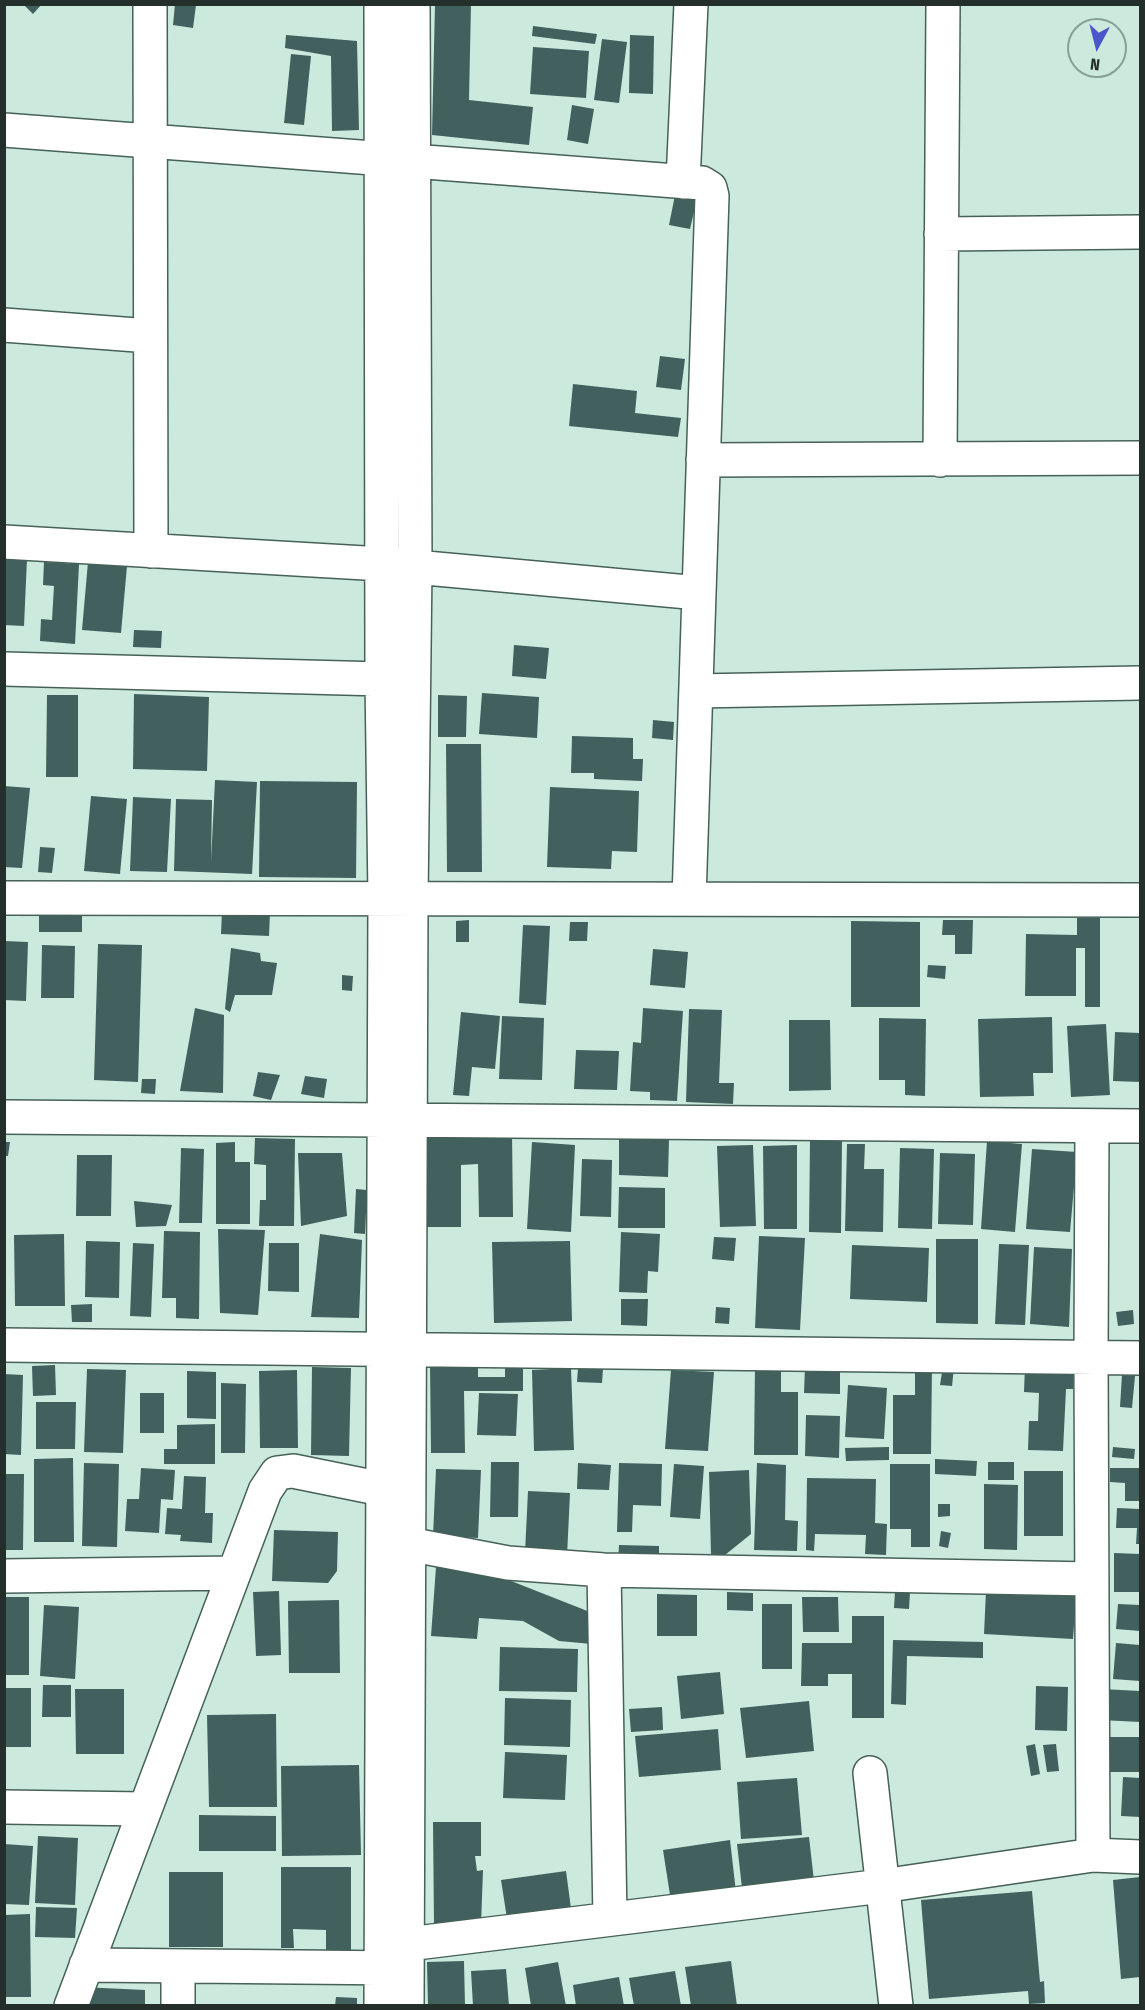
<!DOCTYPE html>
<style>
body{margin:0}
#map{position:relative;width:1145px;height:2010px;overflow:hidden;background:#cbeadd;font-family:"Fira Sans Condensed",sans-serif}
canvas{display:block}
.frame{position:absolute;inset:0;border:6px solid #242f2b;pointer-events:none}
.north{position:absolute;left:1067px;top:18px;width:60px;height:60px;box-sizing:border-box;background:#cbeadd;border:2px solid #889f96;border-radius:50%;rotate:187deg;font-size:16px;font-weight:700;line-height:24px;text-align:center;color:#242f2b}
.north::after{content:'';display:block;margin:auto;width:21px;height:27px;background:#4c56cb;clip-path:polygon(50% 0,100% 100%,50% 72%,0 100%)}
</style>
<div id="map">
<canvas width="1145" height="2010"></canvas>
<div class="frame"></div>
<div class="north">N</div>
</div>
<script>
const context = document.querySelector('canvas').getContext('2d');
context.lineJoin = 'round';
function fill(path, color) { context.fillStyle = color; context.fill(path, 'evenodd'); }
const shape = rows => new Path2D(rows.map(r => 'M' + r).join(''));
function strokePath(path, color, width, dash) { context.strokeStyle = color; context.lineWidth = width; context.lineCap = dash ? 'butt' : 'round'; context.setLineDash(dash || []); context.stroke(path); }
const building = shape([
 [23,4,42,4,33,14],
 [175,4,196,5,193,28,173,25],
 [435,4,471,4,469,100,533,107,529,145,432,135],
 [533,26,597,34,595,44,532,36],
 [286,35,357,41,359,130,332,131,331,56,285,48],
 [630,35,654,36,653,94,629,93],
 [602,39,627,42,619,103,594,100],
 [533,47,589,51,586,98,530,94],
 [291,54,311,56,304,125,284,123],
 [572,105,594,109,588,144,567,140],
 [675,195,697,199,690,229,669,225],
 [660,356,685,359,681,390,656,387],
 [573,384,637,391,635,413,681,418,678,437,569,426],
 [4,558,27,559,24,626,4,625],
 [44,562,79,564,75,644,40,641,41,619,52,620,54,586,43,585],
 [88,562,127,566,121,633,82,630],
 [134,630,162,631,161,648,133,647],
 [514,645,549,648,546,679,512,676],
 [482,693,539,697,537,738,479,734],
 [134,694,209,697,207,771,133,769],
 [47,695,78,695,78,777,46,777],
 [438,695,467,696,466,737,438,737],
 [653,720,674,722,673,740,652,738],
 [572,736,633,738,633,759,643,759,642,781,594,779,594,773,571,773],
 [446,744,481,744,482,872,447,872],
 [215,780,257,782,252,874,174,871,176,799,212,800,211,862],
 [260,781,357,782,356,878,259,877],
 [4,786,30,788,22,868,4,867],
 [550,787,639,791,637,852,612,851,611,869,547,867],
 [91,796,127,799,120,874,84,871],
 [133,797,171,799,167,872,130,871],
 [40,847,55,848,52,873,38,872],
 [222,911,270,912,269,936,221,934],
 [39,915,82,915,82,932,39,932],
 [1077,918,1100,918,1100,1007,1085,1007,1085,948,1076,948,1076,996,1025,996,1026,934,1077,935],
 [469,920,469,942,456,942,456,921],
 [943,920,973,920,972,954,955,954,955,935,942,935],
 [851,921,920,922,920,1007,851,1007],
 [570,922,588,922,587,941,569,941],
 [523,925,550,926,546,1005,519,1003],
 [4,941,28,942,26,1001,4,1000],
 [98,944,142,945,138,1082,94,1080],
 [42,945,75,946,74,998,41,998],
 [231,948,260,953,261,961,277,963,272,995,235,995,230,1012,225,1009],
 [653,949,688,952,685,988,650,985],
 [928,965,946,966,945,979,927,977],
 [342,975,353,976,352,991,342,990],
 [195,1008,224,1015,223,1093,180,1091],
 [643,1008,683,1011,677,1101,650,1100,650,1092,630,1091,633,1042,641,1043],
 [689,1009,722,1010,719,1083,734,1083,733,1104,686,1102],
 [461,1012,500,1016,495,1069,472,1067,469,1096,453,1095],
 [502,1016,544,1018,542,1080,499,1079],
 [1052,1017,1053,1073,1033,1073,1034,1096,980,1097,978,1019],
 [879,1018,926,1019,925,1096,905,1095,905,1080,879,1080],
 [789,1020,830,1020,831,1090,789,1091],
 [1106,1024,1110,1095,1071,1097,1067,1026],
 [1115,1032,1140,1033,1140,1082,1113,1081],
 [576,1050,619,1051,617,1090,574,1089],
 [258,1072,280,1075,271,1100,253,1096],
 [305,1076,327,1079,324,1098,301,1094],
 [142,1079,156,1079,155,1094,141,1093],
 [512,1132,513,1217,479,1217,478,1164,461,1165,461,1227,427,1227,426,1133],
 [255,1138,295,1139,294,1226,259,1226,260,1200,266,1200,266,1165,254,1164],
 [619,1138,669,1139,668,1177,619,1175],
 [810,1140,842,1140,841,1233,809,1232],
 [987,1141,1022,1144,1015,1232,981,1229],
 [4,1142,10,1142,8,1156,4,1156],
 [235,1142,235,1162,250,1162,250,1224,216,1224,216,1143],
 [532,1142,575,1145,571,1232,527,1229],
 [847,1144,865,1144,864,1169,884,1169,883,1232,845,1231],
 [753,1145,756,1226,720,1227,717,1146],
 [797,1145,797,1229,764,1229,763,1146],
 [181,1148,204,1149,202,1223,179,1223],
 [900,1148,934,1149,932,1229,898,1228],
 [1032,1149,1077,1152,1070,1232,1026,1229],
 [298,1153,342,1153,347,1216,301,1226],
 [940,1153,975,1154,973,1225,938,1224],
 [77,1155,112,1155,111,1216,76,1216],
 [582,1159,612,1160,611,1217,580,1216],
 [619,1187,665,1188,665,1228,618,1228],
 [356,1189,367,1190,365,1234,354,1233],
 [134,1201,172,1205,166,1226,136,1227],
 [218,1229,265,1230,258,1315,220,1313],
 [164,1231,200,1232,199,1319,176,1318,176,1298,162,1298],
 [621,1232,660,1234,658,1272,648,1271,647,1293,619,1292],
 [64,1234,65,1306,15,1306,14,1235],
 [320,1234,362,1240,359,1318,311,1317],
 [759,1236,805,1238,800,1330,755,1328],
 [714,1237,736,1238,734,1261,712,1259],
 [936,1239,978,1239,978,1324,936,1323],
 [86,1241,120,1242,119,1298,85,1297],
 [570,1241,572,1321,494,1323,492,1242],
 [133,1243,154,1244,151,1317,130,1316],
 [269,1243,299,1243,299,1292,268,1291],
 [999,1244,1029,1245,1025,1325,995,1324],
 [852,1245,929,1248,927,1302,850,1299],
 [1034,1247,1072,1249,1069,1327,1030,1324],
 [621,1299,648,1299,647,1326,621,1325],
 [92,1304,92,1322,72,1322,71,1305],
 [716,1307,730,1308,729,1324,715,1323],
 [1133,1310,1134,1324,1118,1326,1116,1312],
 [523,1361,523,1391,464,1391,465,1453,431,1453,430,1364,478,1363,478,1377,505,1377,505,1362],
 [915,1363,932,1364,931,1454,893,1454,893,1395,915,1395],
 [755,1364,781,1364,781,1392,798,1392,798,1455,754,1455],
 [55,1365,56,1395,33,1396,32,1366],
 [1025,1365,1074,1367,1073,1389,1066,1389,1063,1451,1028,1450,1029,1421,1038,1421,1039,1393,1024,1392],
 [943,1366,954,1367,952,1386,940,1385],
 [312,1367,351,1368,349,1456,311,1455],
 [805,1367,840,1368,840,1394,804,1393],
 [571,1368,574,1450,534,1451,532,1370],
 [578,1368,603,1369,602,1383,577,1382],
 [87,1369,126,1370,123,1453,84,1452],
 [297,1370,298,1448,260,1448,259,1371],
 [671,1370,714,1372,708,1451,665,1449],
 [187,1371,216,1372,216,1419,187,1418],
 [4,1374,23,1375,21,1455,4,1454],
 [1122,1375,1135,1376,1132,1408,1120,1407],
 [221,1383,246,1384,245,1453,221,1453],
 [848,1385,887,1388,884,1439,845,1437],
 [140,1393,164,1393,164,1433,140,1433],
 [479,1393,518,1394,516,1436,477,1435],
 [36,1402,76,1402,75,1449,36,1449],
 [806,1415,840,1416,839,1458,805,1456],
 [215,1424,215,1464,164,1464,164,1449,177,1449,177,1425],
 [889,1447,889,1460,846,1461,845,1448],
 [1113,1447,1135,1449,1134,1459,1112,1457],
 [73,1458,74,1542,34,1542,34,1459],
 [935,1459,977,1461,976,1476,935,1474],
 [491,1462,519,1462,518,1517,490,1517],
 [988,1462,1014,1462,1014,1480,988,1480],
 [84,1463,119,1464,117,1547,82,1546],
 [578,1463,611,1465,609,1490,577,1489],
 [619,1463,662,1464,661,1506,633,1505,632,1532,617,1532],
 [757,1463,786,1465,785,1520,798,1521,797,1551,754,1550],
 [674,1464,704,1466,700,1519,670,1517],
 [890,1464,930,1464,930,1547,911,1547,911,1529,890,1529],
 [141,1468,175,1470,173,1500,161,1499,159,1533,125,1531,127,1499,139,1499],
 [1110,1468,1140,1468,1140,1501,1125,1501,1125,1483,1110,1482],
 [436,1469,481,1470,478,1538,433,1536],
 [749,1470,751,1534,725,1555,711,1555,709,1472],
 [1024,1471,1063,1471,1063,1536,1024,1536],
 [4,1474,24,1474,23,1550,4,1550],
 [184,1476,206,1477,205,1513,213,1513,212,1543,180,1541,181,1535,165,1534,167,1508,182,1509],
 [807,1478,876,1479,875,1523,887,1524,886,1555,865,1554,866,1535,815,1534,814,1551,806,1550],
 [984,1484,1018,1485,1017,1550,984,1549],
 [528,1491,570,1493,567,1556,525,1553],
 [938,1504,950,1504,950,1516,938,1517],
 [1117,1508,1140,1509,1140,1544,1136,1544,1137,1528,1116,1528],
 [274,1530,338,1532,337,1571,328,1583,272,1581],
 [941,1531,951,1533,948,1548,939,1546],
 [619,1545,659,1546,659,1564,618,1563],
 [1114,1553,1140,1554,1140,1592,1114,1592],
 [436,1567,501,1572,501,1577,595,1614,592,1644,559,1641,523,1621,479,1618,477,1639,431,1636],
 [279,1591,281,1655,256,1656,253,1592],
 [895,1591,910,1592,909,1609,894,1608],
 [986,1591,1076,1596,1073,1639,984,1634],
 [727,1592,753,1593,753,1611,727,1610],
 [657,1594,697,1595,697,1636,657,1636],
 [4,1597,29,1597,29,1675,4,1675],
 [802,1597,838,1597,839,1632,803,1632],
 [339,1600,340,1673,289,1673,288,1601],
 [762,1604,792,1604,792,1669,762,1669],
 [1118,1604,1140,1605,1140,1631,1116,1629],
 [44,1605,79,1607,75,1679,40,1676],
 [852,1616,884,1616,884,1718,852,1718,852,1674,828,1674,828,1686,801,1686,802,1643,852,1643],
 [893,1640,983,1642,983,1658,907,1656,906,1705,891,1704],
 [1116,1643,1140,1645,1140,1681,1113,1679],
 [500,1647,578,1649,577,1692,499,1691],
 [720,1672,724,1714,681,1719,677,1676],
 [43,1685,71,1685,71,1717,42,1717],
 [1036,1686,1068,1687,1067,1731,1035,1730],
 [4,1688,31,1688,31,1747,4,1747],
 [75,1689,124,1689,124,1754,76,1754],
 [1102,1689,1140,1691,1140,1722,1101,1720],
 [505,1698,571,1700,570,1747,504,1745],
 [809,1701,814,1751,746,1758,740,1708],
 [662,1707,663,1730,631,1732,629,1709],
 [276,1714,277,1807,209,1807,207,1715],
 [718,1729,721,1770,639,1777,635,1736],
 [1104,1737,1140,1737,1140,1772,1104,1772],
 [1035,1744,1040,1774,1031,1776,1026,1746],
 [1056,1744,1059,1771,1047,1772,1043,1745],
 [505,1752,567,1755,565,1800,503,1798],
 [359,1765,361,1855,282,1856,281,1766],
 [1123,1777,1140,1778,1140,1817,1121,1816],
 [797,1778,802,1835,741,1839,737,1782],
 [199,1815,276,1816,276,1851,199,1851],
 [433,1822,481,1822,481,1856,475,1856,477,1871,483,1870,481,1925,444,1936,434,1924],
 [38,1836,78,1838,75,1905,35,1903],
 [809,1837,814,1881,742,1888,737,1844],
 [730,1840,736,1892,716,1895,715,1889,670,1895,663,1850],
 [4,1844,33,1846,29,1905,4,1904],
 [281,1867,351,1867,351,1951,326,1951,326,1930,293,1929,294,1948,281,1948],
 [566,1871,572,1916,508,1925,501,1880],
 [169,1872,223,1872,223,1947,169,1947],
 [1140,1877,1140,1977,1121,1979,1113,1880],
 [1032,1891,1040,1982,1044,1981,1045,2003,1029,2004,1028,1991,929,1999,921,1900],
 [36,1907,77,1908,75,1938,35,1937],
 [30,1914,31,1997,4,1997,4,1915],
 [464,1961,465,2006,428,2006,427,1962],
 [731,1961,737,2006,691,2006,685,1967],
 [558,1962,566,2006,531,2006,525,1968],
 [506,1969,509,2006,473,2006,471,1971],
 [675,1971,681,2006,634,2006,629,1978],
 [619,1977,624,2006,576,2006,573,1985],
 [81,1987,145,1990,145,2006,80,2006],
 [336,1997,357,1998,357,2006,335,2006]
]);
const minor = shape([
 [150,4,151,551],
 [381,4,382,679,385,898,381,2006],
 [4,130,702,183,710,188,712,196,689,899],
 [683,182,691,4],
 [941,234,1140,232],
 [4,325,150,336],
 [703,460,1140,458],
 [940,460,943,4],
 [4,542,382,564,699,593],
 [4,669,382,679],
 [696,691,1140,683],
 [4,898,1140,900],
 [4,1117,1140,1126],
 [1092,1126,1091,1358,1093,1855],
 [4,1345,1140,1358],
 [385,1542,408,1544,508,1563,604,1570,1092,1579],
 [604,1570,610,1919],
 [4,1576,233,1573],
 [870,1773,896,2006],
 [4,1807,145,1809],
 [408,1944,882,1886,1093,1855,1140,1857],
 [86,1965,403,1968],
 [71,2006,265,1491,277,1473,293,1471,382,1489],
 [178,2006,178,1966],
 [407,2006,411,899,415,567,413,4]
]);
fill(building, '#41605e');
strokePath(minor, '#466157', 36);
strokePath(minor, '#fff', 33);
</script>
